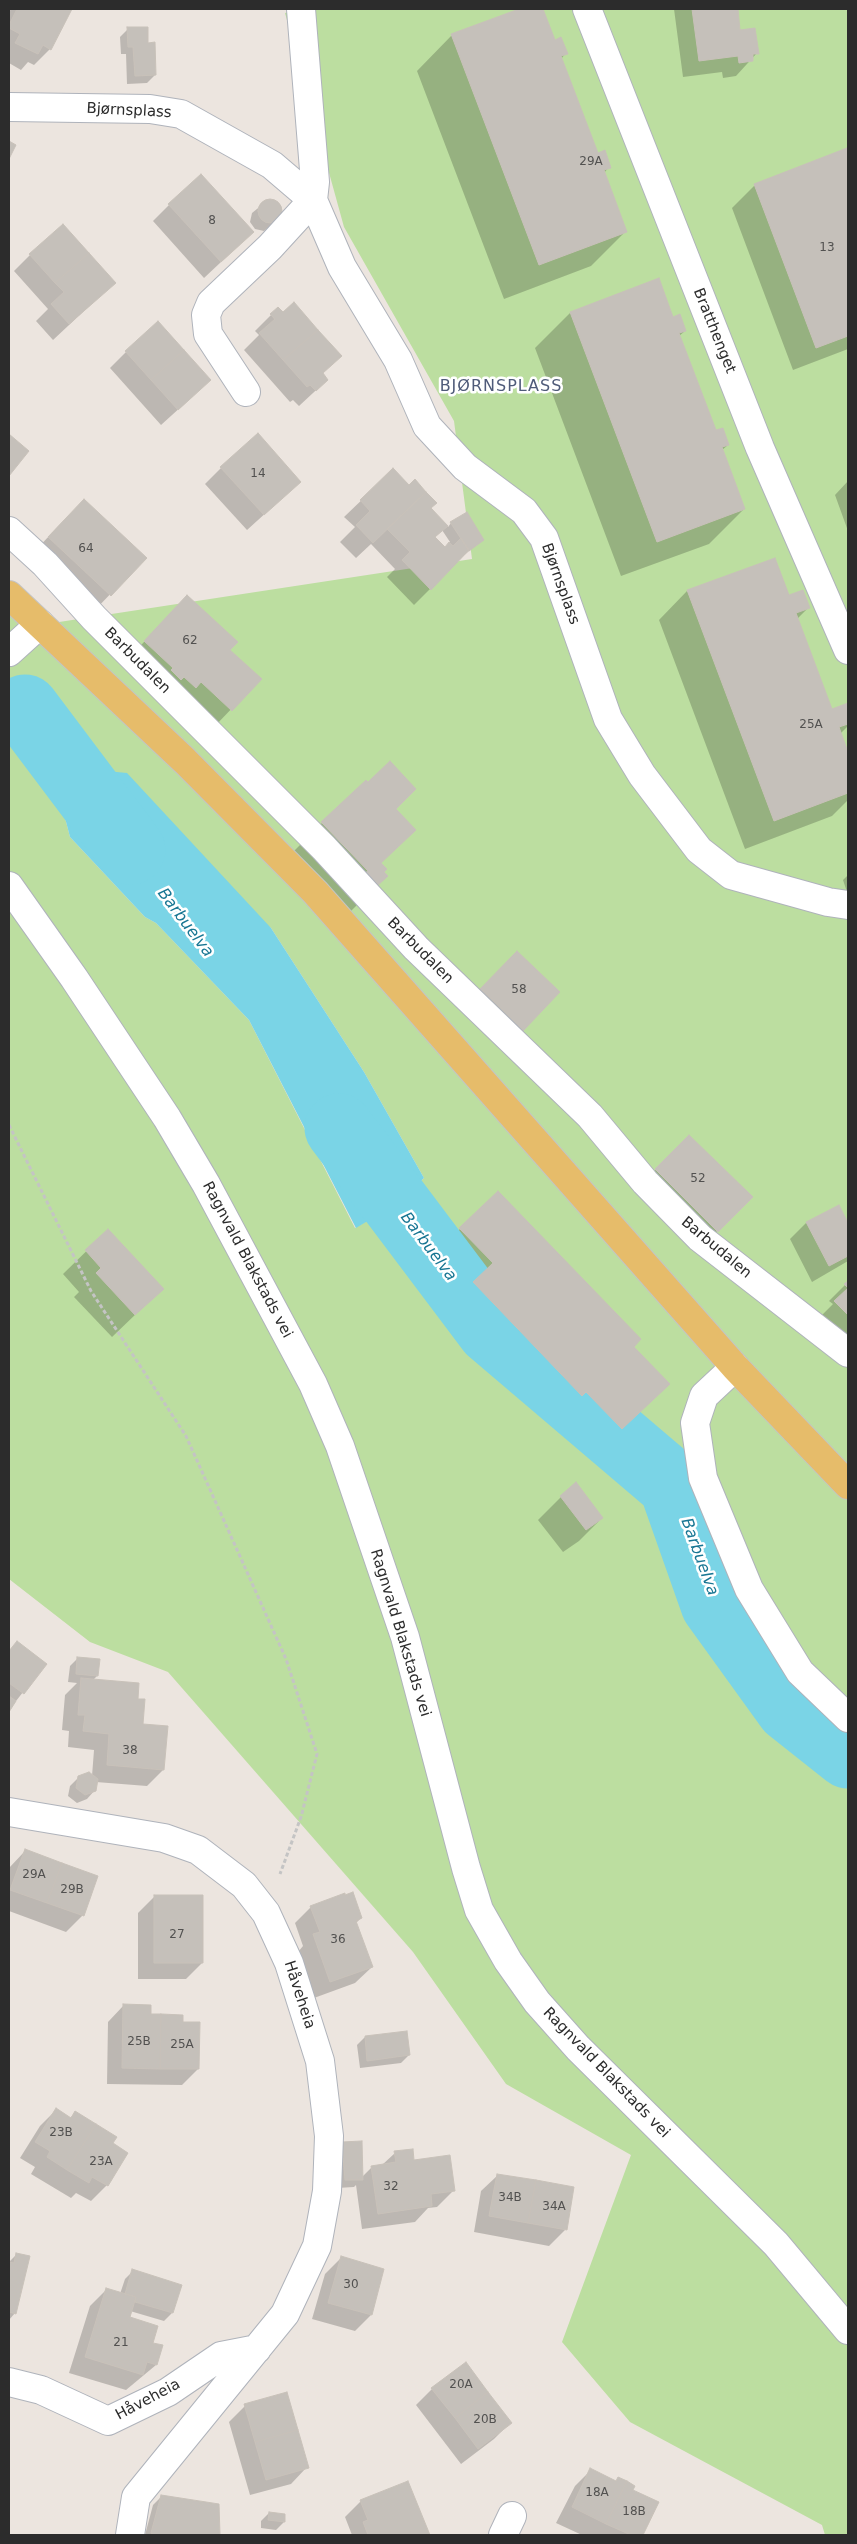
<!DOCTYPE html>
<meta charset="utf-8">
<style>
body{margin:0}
#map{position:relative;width:857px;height:2544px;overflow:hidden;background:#ece5df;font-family:"DejaVu Sans",sans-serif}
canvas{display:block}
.frame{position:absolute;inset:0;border:10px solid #2c2c2c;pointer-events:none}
</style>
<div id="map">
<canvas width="857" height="2544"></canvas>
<div class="frame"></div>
</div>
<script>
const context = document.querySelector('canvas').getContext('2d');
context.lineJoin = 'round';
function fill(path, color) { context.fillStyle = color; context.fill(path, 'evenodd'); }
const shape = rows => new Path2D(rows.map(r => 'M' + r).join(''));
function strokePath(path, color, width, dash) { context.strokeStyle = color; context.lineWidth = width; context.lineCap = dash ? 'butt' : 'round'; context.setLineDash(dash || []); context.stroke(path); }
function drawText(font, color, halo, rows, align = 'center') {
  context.font = font + ' "DejaVu Sans",sans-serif'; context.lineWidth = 5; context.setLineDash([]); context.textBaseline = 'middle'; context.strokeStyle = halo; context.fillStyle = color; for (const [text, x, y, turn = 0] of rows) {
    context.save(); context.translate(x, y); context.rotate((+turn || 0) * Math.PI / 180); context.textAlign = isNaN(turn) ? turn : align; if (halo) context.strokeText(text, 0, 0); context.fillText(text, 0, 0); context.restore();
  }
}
const green = shape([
 [300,9,848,9,848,2535,825,2535,822,2525,630,2422,562,2342,631,2155,506,2084,413,1952,168,1672,90,1642,9,1579,9,589,46,624,472,559,454,421,344,227,285,13],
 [70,785,271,928,364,1072,424,1178,396,1204,355,1228,249,1020,156,923,145,917,70,837,58,791]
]);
const water = shape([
 [75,768,127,773,271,928,364,1072,424,1178,396,1204,356,1228,249,1020,156,923,145,917,70,837,58,791,70,785]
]);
const shadow = shape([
 [11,9,70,9,50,49,34,65,28,62,21,70,9,63,9,12],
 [523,9,541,9,554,41,566,53,561,59,597,154,609,167,604,173,626,231,591,266,504,299,417,71,452,35],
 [674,9,736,9,739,31,757,53,736,76,723,78,722,72,683,77],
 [128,29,147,44,155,75,147,83,127,84,126,54,121,54,120,37],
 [846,150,848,155,848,349,793,370,732,208,755,185],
 [268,200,277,201,282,209,280,218,264,231,255,229,250,222,252,213],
 [169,205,253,232,204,278,153,221],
 [30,255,114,283,53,340,36,321,48,309,14,271],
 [570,313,673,318,685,331,679,336,715,432,728,445,722,450,744,509,709,544,621,576,535,348],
 [271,315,327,380,299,406,293,400,290,402,244,350,259,335,255,331],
 [126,352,193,396,161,425,110,368],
 [221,468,300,482,247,530,205,484],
 [393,470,448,527,451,523,483,539,461,558,414,605,387,577,395,569,371,544,356,558,340,542,355,527,344,517],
 [442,530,450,542,445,548,434,538],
 [848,481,848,531,835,495],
 [68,516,145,558,94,611,32,554],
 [775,559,789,596,808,608,797,619,831,710,848,704,848,726,840,734,848,755,848,800,832,816,745,849,659,620,687,591],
 [187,596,228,650,260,679,215,726,129,658],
 [395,809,380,864,386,876,342,920,287,858,322,823],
 [848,875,848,895,843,880],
 [517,953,522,1030,506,1046,465,1006],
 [689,1136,751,1197,701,1247,640,1186],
 [838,1207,848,1226,848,1261,812,1282,790,1239,806,1223],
 [460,1229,645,1406,599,1451,563,1414,558,1418,451,1306,471,1286,437,1252],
 [108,1230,162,1289,112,1337,74,1297,79,1292,63,1274],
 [848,1282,848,1337,819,1318,833,1304,829,1301],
 [561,1497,602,1518,579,1541,563,1552,538,1520],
 [17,1643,45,1664,9,1710,9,1651],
 [78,1658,97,1676,93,1680,136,1700,141,1725,163,1770,147,1786,96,1782,95,1790,87,1799,77,1803,68,1796,70,1786,79,1777,92,1776,94,1750,68,1747,69,1731,62,1730,65,1695,77,1683,68,1682,70,1666],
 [25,1851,97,1877,82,1916,66,1932,9,1911,9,1868],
 [154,1897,202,1963,186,1979,138,1979,138,1913],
 [311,1907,361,1918,356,1923,372,1967,355,1983,314,1998,298,1952,303,1946,295,1923],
 [124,2005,149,2016,182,2023,198,2069,182,2085,107,2084,108,2022],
 [365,2037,409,2055,401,2063,360,2068,357,2045],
 [56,2110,70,2118,75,2113,111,2144,107,2185,91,2201,76,2193,71,2198,31,2174,35,2167,20,2158,40,2126],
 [343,2143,362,2177,372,2167,382,2165,395,2153,413,2162,453,2191,437,2207,428,2208,415,2222,362,2229,356,2185,354,2187,337,2188],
 [498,2175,565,2230,549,2246,474,2232,481,2191],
 [17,2254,15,2313,9,2320,9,2262],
 [341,2258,383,2270,371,2315,355,2331,312,2319,325,2274],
 [133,2271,172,2313,164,2321,130,2311,128,2318,152,2344,161,2346,156,2365,126,2390,69,2373,90,2306,106,2290,120,2294,125,2279],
 [432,2389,510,2423,494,2439,461,2464,416,2405],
 [245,2406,307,2467,291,2484,250,2495,229,2422],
 [591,2470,658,2503,642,2535,582,2535,556,2523,575,2486],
 [408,2482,429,2535,352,2535,345,2517,361,2501],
 [161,2497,218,2535,145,2535,153,2505],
 [269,2513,284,2522,276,2530,261,2528,261,2521]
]);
const river = shape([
 [25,709,131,850],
 [339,1128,491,1330,673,1485,715,1604,790,1708,848,1754]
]);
const building = shape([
 [17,9,72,9,51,50,43,45,38,54,15,43,20,34,9,28,9,25,17,9],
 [519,9,543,9,555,40,561,37,568,54,561,56,598,153,605,150,611,168,604,170,627,232,539,265,451,34,519,9],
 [692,9,738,9,740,30,755,28,759,54,753,54,753,61,739,63,738,56,699,61,692,9],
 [127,27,148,27,148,43,155,42,156,75,135,76,133,47,128,47,127,27],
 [9,141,16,145,9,159,9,141],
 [847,148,848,336,816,348,754,184,847,148],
 [201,174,254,232,221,262,168,204,201,174],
 '258 211a12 12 0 1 1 24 0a12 12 0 1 1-24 0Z',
 [63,224,89,253,55,283,29,254,63,224],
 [89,253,116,283,69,324,51,304,64,292,55,283,89,253],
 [659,278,673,317,680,314,686,331,679,333,716,430,723,428,729,445,722,447,745,509,657,542,570,312,659,278],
 [294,302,318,330,283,360,259,333,275,319,270,314,278,307,283,312,294,302],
 [158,321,184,350,151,380,125,351,158,321],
 [318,330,342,356,323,373,328,380,316,391,310,385,307,387,283,360,318,330],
 [184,350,211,380,178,410,151,380,184,350],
 [258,433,301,482,264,515,220,467,258,433],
 [9,434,29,451,9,476,9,434],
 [393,468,409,485,415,479,426,492,373,543,356,525,370,511,360,500,393,468],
 [426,492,437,503,431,508,448,526,435,537,445,547,449,542,453,546,461,538,469,550,431,590,402,560,410,552,387,529,426,492],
 [84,499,147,558,111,596,48,537,84,499],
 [467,512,484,540,469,551,450,522,467,512],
 [775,558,789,595,803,590,810,608,796,613,832,709,848,703,848,724,839,727,848,752,848,793,774,821,687,590,775,558],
 [187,595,238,642,230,650,262,679,232,711,201,682,196,688,184,677,181,680,171,670,173,668,144,641,187,595],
 [390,761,416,789,396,809,416,830,381,863,387,869,384,872,388,876,377,886,365,873,368,871,321,822,366,780,368,782,390,761],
 [517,951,560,992,523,1031,480,989,517,951],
 [689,1135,753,1197,718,1232,655,1169,689,1135],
 [498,1191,641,1339,634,1347,670,1384,622,1429,586,1392,582,1396,473,1282,493,1263,459,1228,498,1191],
 [839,1205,848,1223,848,1256,829,1266,806,1222,839,1205],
 [108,1229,164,1289,135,1315,96,1273,101,1268,85,1250,108,1229],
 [848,1281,848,1315,834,1301,848,1288,844,1284,848,1281],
 [576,1482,603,1518,586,1530,560,1496,576,1482],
 [17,1641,47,1664,24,1694,9,1683,9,1651,17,1641],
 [77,1657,100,1659,98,1676,76,1674,77,1657],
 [81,1678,139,1683,138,1699,145,1699,143,1724,168,1726,164,1770,107,1765,109,1734,83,1731,85,1715,78,1715,81,1678],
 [9,1696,16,1701,9,1712,9,1696],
 [89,1772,98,1779,96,1791,85,1795,76,1788,78,1776,89,1772],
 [25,1849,62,1863,47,1903,10,1890,25,1849],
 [62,1863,98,1876,84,1916,47,1903,62,1863],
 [353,1892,362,1918,356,1921,373,1967,330,1982,313,1934,320,1932,310,1906,345,1893,345,1895,353,1892],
 [154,1895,203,1895,203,1963,154,1963,154,1895],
 [123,2004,151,2005,151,2014,161,2014,160,2069,122,2068,123,2004],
 [161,2014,183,2015,183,2022,200,2022,199,2069,160,2069,161,2014],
 [407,2031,410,2055,367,2061,365,2036,407,2031],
 [56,2108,71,2118,75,2111,96,2124,67,2170,47,2157,50,2151,35,2142,56,2108],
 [96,2124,117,2137,113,2143,128,2153,108,2186,92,2177,89,2183,67,2170,96,2124],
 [362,2141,363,2180,345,2180,342,2142,362,2141],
 [413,2149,414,2160,450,2155,455,2191,431,2194,432,2206,378,2214,371,2166,396,2162,394,2151,413,2149],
 [497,2174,536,2180,528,2223,489,2216,497,2174],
 [536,2180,574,2187,567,2230,528,2223,536,2180],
 [16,2253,30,2256,16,2314,9,2312,9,2262,14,2263,16,2253],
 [341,2256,384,2269,372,2315,328,2303,341,2256],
 [132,2269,182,2285,173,2313,135,2302,136,2297,125,2294,132,2269],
 [106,2288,136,2297,130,2317,158,2326,153,2343,163,2345,157,2365,147,2362,143,2375,85,2357,106,2288],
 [466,2362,488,2392,455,2418,431,2388,466,2362],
 [287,2392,298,2430,255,2442,244,2404,287,2392],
 [488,2392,512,2423,478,2449,455,2418,488,2392],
 [298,2430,309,2468,266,2480,255,2442,298,2430],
 [590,2468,616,2481,618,2477,627,2481,606,2524,572,2507,590,2468],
 [408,2481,430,2535,368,2535,363,2522,368,2520,360,2500,408,2481],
 [627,2481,635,2486,633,2490,659,2502,643,2535,631,2535,606,2524,627,2481],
 [161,2495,219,2504,220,2535,154,2535,151,2533,161,2495],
 [269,2512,285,2514,285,2522,268,2520,269,2512]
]);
const path = shape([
 [9,1125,91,1291,186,1436,286,1659,317,1754,301,1817,280,1874]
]);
const minor = shape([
 [587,9,760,448,848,650],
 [9,107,150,109,181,114,272,165,313,200,342,267,398,360,427,426,465,467,524,511,544,538,608,719,642,775,699,850,731,875,828,902,848,905],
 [246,392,208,334,206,315,211,303,270,247,313,200,315,182,301,9],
 [9,531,45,564,94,618,324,848,416,948,590,1116,645,1182,700,1238,848,1353],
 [735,1367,704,1396,695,1423,703,1478,749,1589,800,1672,848,1718],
 [9,1812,164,1838,198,1850,244,1885,266,1913,289,1963,320,2061,329,2136,327,2191,317,2246,285,2314,136,2497,130,2535],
 [9,2382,41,2390,108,2421,168,2392,221,2356,257,2349],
 [503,2535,512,2516]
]);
const tertiary = shape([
 [9,652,40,624],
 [9,886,74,978,167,1118,206,1184,313,1384,340,1446,405,1637,466,1868,479,1910,508,1961,537,2002,578,2048,776,2244,848,2330]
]);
const primary = shape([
 [9,595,185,761,315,892,735,1367,848,1485]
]);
const numberNames = [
 ["29A",591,162],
 ["8",212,221],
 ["13",827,248],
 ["14",258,474],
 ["64",86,549],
 ["62",190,641],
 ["25A",811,725],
 ["58",519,990],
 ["52",698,1179],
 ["38",130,1751],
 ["29A",34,1875],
 ["29B",72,1890],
 ["27",177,1935],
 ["36",338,1940],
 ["25B",139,2042],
 ["25A",182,2045],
 ["23B",61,2133],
 ["23A",101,2162],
 ["32",391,2187],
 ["34B",510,2198],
 ["34A",554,2207],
 ["30",351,2285],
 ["21",121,2343],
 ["20A",461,2385],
 ["20B",485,2420],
 ["18A",597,2493],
 ["18B",634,2512]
];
const streetNames = [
 ["Bjørnsplass",129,111,3],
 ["Bratthenget",714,331,68],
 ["Bjørnsplass",560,584,70],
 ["Barbudalen",137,661,45],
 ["Barbudalen",420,951,45],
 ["Barbudalen",716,1248,40],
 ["Ragnvald Blakstads vei",247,1260,62],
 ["Ragnvald Blakstads vei",400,1633,73],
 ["Håveheia",299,1995,72],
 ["Ragnvald Blakstads vei",606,2073,46],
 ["Håveheia",148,2400,-28]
];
const neighbourhoodNames = [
 ["BJØRNSPLASS",501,387]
];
const waterNames = [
 ["Barbuelva",185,923,53],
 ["Barbuelva",428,1247,53],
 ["Barbuelva",699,1557,70]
];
fill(green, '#bcdea0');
fill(water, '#7ad4e6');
fill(shadow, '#0003');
strokePath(river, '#7ad4e6', 69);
fill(building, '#c5c0ba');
strokePath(building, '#c8c1b9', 1);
strokePath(minor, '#afb3bb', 30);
strokePath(tertiary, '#afb3bb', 30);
strokePath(primary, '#c4c4c4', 30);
strokePath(path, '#c4c4c4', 3, [4, 2.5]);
strokePath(minor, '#fff', 28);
strokePath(tertiary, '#fff', 28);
strokePath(primary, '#e6bc6a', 28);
drawText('12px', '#525150', null, numberNames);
drawText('15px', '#2c2c2c', '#fff', streetNames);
context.letterSpacing = '1px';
drawText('16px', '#4f5b79', '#fff', neighbourhoodNames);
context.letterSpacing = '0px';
drawText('italic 16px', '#187693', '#fff', waterNames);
</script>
